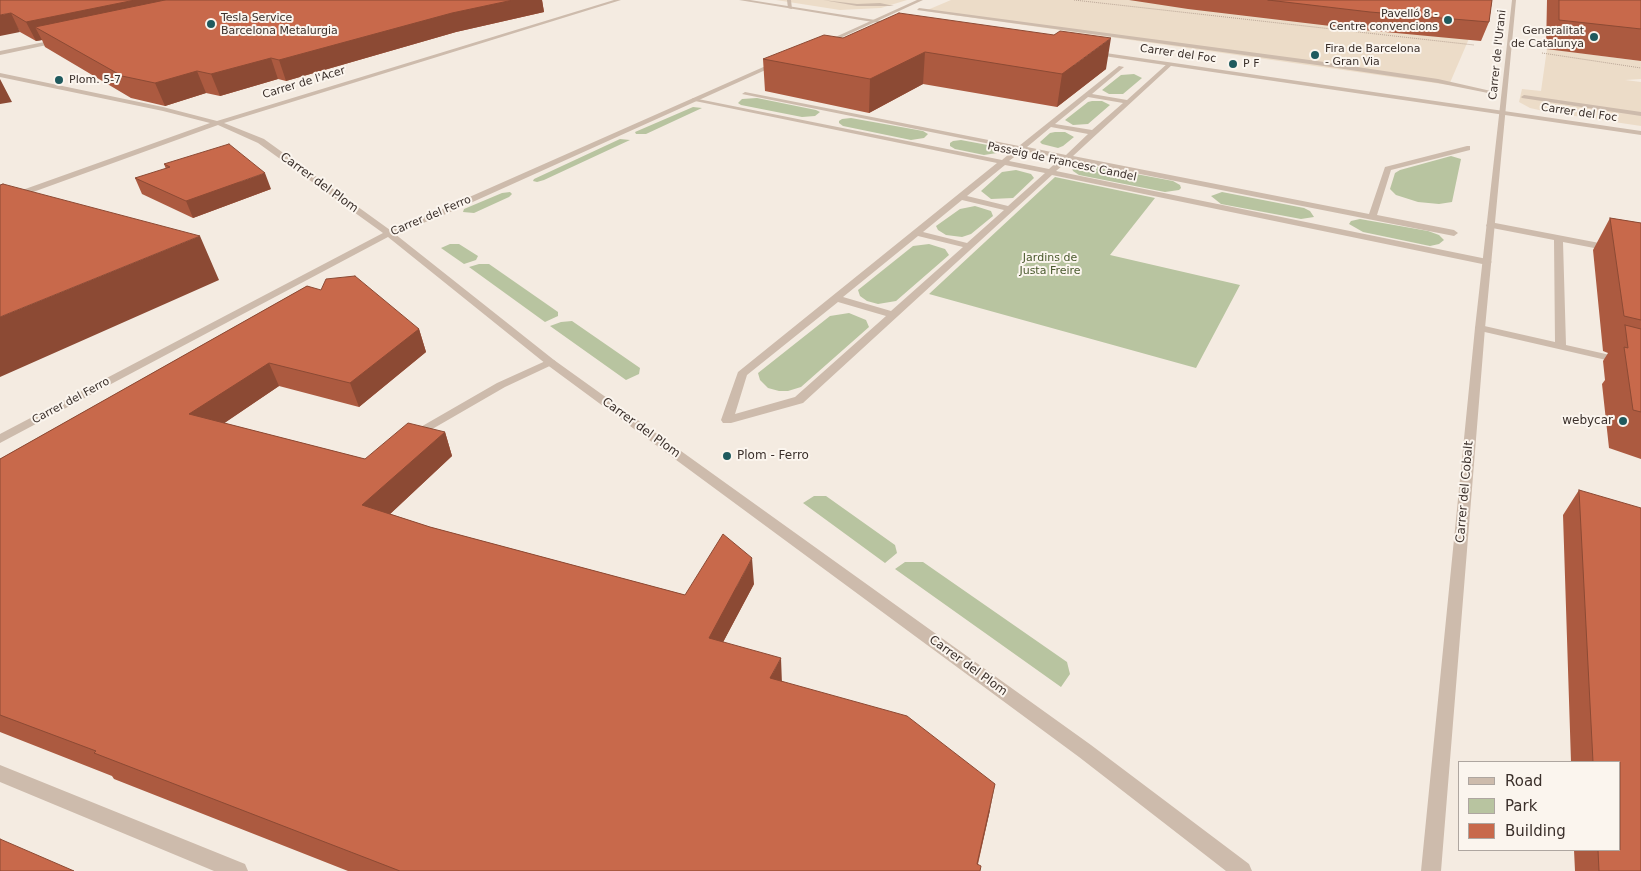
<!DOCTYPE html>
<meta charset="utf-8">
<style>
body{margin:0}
#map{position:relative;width:1641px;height:871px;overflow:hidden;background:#f4ebe1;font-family:"DejaVu Sans",sans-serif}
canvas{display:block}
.legend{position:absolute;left:1458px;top:761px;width:162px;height:90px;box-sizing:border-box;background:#fbf5ee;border:1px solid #aea6a0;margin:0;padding:6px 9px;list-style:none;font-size:15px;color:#3b302b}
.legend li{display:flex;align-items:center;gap:10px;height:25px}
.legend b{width:25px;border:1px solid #aea6a0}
</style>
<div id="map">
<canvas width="1641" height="871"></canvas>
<ul class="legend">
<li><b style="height:6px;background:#cdbbac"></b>Road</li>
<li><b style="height:14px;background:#b8c4a0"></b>Park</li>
<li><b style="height:14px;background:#c8694b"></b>Building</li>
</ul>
</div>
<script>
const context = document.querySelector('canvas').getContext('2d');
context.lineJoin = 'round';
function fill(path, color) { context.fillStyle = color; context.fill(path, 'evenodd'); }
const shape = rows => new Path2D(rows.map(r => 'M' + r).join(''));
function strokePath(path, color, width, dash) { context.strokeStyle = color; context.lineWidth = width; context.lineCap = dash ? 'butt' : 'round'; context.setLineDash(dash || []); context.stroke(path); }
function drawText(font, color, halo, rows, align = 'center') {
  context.font = font + ' "DejaVu Sans",sans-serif'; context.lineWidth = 4; context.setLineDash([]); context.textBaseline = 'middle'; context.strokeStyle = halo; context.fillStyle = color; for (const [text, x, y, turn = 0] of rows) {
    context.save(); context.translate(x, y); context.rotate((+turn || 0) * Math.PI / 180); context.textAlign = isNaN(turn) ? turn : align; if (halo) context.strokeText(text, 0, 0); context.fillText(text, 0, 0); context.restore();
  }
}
const green = shape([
 [1134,74,1142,78,1123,94,1109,94,1102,90,1121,75],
 [757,98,816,110,820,112,815,116,802,117,741,105,738,103,742,99],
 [1092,101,1102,101,1110,105,1088,124,1073,125,1065,120,1088,102],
 [693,107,702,108,646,134,636,134,635,132],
 [851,118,923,131,928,134,924,138,911,140,843,126,839,123,839,121,842,119],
 [1055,132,1065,132,1074,137,1063,146,1058,148,1042,144,1040,142,1050,133],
 [620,139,630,140,544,180,537,182,533,181,534,179],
 [961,140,993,146,999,151,997,153,984,155,955,149,950,146,950,143,953,141],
 [1451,156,1461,159,1452,202,1439,204,1418,202,1396,195,1390,189,1395,173,1400,170],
 [1083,164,1173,181,1180,185,1181,188,1179,190,1165,192,1079,175,1073,171,1072,168,1075,166],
 [1016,170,1031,174,1034,178,1013,198,991,199,981,191,1002,172],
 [1055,177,1155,198,1110,255,1240,285,1196,368,929,294],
 [510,192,512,194,509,197,474,213,463,212,464,209,502,193],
 [1222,192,1304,208,1310,211,1314,217,1301,219,1221,204,1211,196],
 [975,206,991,211,993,216,971,234,962,237,946,235,938,230,936,226,960,209],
 [1360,219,1428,231,1439,235,1444,240,1439,244,1430,246,1363,232,1349,224,1351,221],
 [450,244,459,244,478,256,476,260,464,264,441,248],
 [929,244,945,249,949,255,896,301,878,304,867,301,860,296,858,290,913,246],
 [479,264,489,264,558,312,558,316,545,322,469,267],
 [849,313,866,320,869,327,801,387,788,391,779,391,768,388,760,380,758,373,830,316],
 [572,321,640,368,639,374,626,380,550,326,561,322],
 [814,496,826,496,895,545,897,553,885,563,803,503],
 [905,562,923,562,1067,662,1070,674,1061,687,895,569]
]);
const plaza = shape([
 [776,0,907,0,881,8,840,10],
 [951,0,1245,0,1474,27,1449,85,925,11],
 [1547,49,1641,61,1641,79,1625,80,1641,82,1641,126,1548,112,1530,108,1519,102,1522,89,1541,91]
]);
const path = shape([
 [1074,0,1474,45],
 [1542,53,1641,68]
]);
const service = shape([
 [787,0,791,0,792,9,788,8,787,0],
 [1490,222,1641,251,1641,257,1563,242,1566,345,1641,362,1641,368,1476,330,1475,328,1476,326,1480,325,1555,342,1554,240,1487,227,1486,225,1490,222],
 [550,359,554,360,556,362,554,364,505,387,415,439,411,440,405,436,497,383,550,359],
 [0,765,245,864,248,871,214,871,0,782,0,765]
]);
const pedestrian = shape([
 [823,0,857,4,880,3,894,6,857,6,823,0],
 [919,8,1317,61,1438,79,1491,91,1488,93,1438,83,1317,65,917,10,919,8],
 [1168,63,1173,64,1073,156,1369,214,1385,167,1467,146,1470,146,1470,150,1391,170,1377,215,1454,230,1458,233,1454,236,1069,160,1056,171,1487,259,1492,262,1487,265,1052,175,803,403,731,423,723,423,721,420,738,372,997,163,695,101,692,99,693,98,1002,160,1015,149,742,94,745,92,1019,146,1119,66,1124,67,1092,94,1127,100,1168,63],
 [1088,97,1123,103,1092,130,1055,124,1088,97],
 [1051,127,1088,134,1066,155,1027,147,1051,127],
 [1022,151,1061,158,1049,169,1009,161,1022,151],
 [1005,165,1045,173,1008,206,967,196,1005,165],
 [962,200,1004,210,967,243,923,232,962,200],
 [918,236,963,247,891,311,843,297,918,236],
 [838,302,886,316,795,397,735,414,747,375,838,302],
 [1524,95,1641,112,1641,116,1522,98,1521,97,1524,95]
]);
const minor = shape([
 [614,0,621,0,224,123,264,139,390,230,440,210,777,61,781,61,781,63,446,214,395,234,554,360,1091,745,1249,864,1252,871,1226,871,1079,757,546,364,388,237,0,443,0,434,383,233,258,143,218,125,0,204,0,198,210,123,163,111,0,77,0,73,163,107,217,121,614,0],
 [917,0,923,0,825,45,820,44,917,0],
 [1512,0,1516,0,1485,328,1441,871,1421,871,1475,328,1512,0],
 [59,39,61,42,0,55,0,51,59,39]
]);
const tertiary = shape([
 [739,0,750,0,900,24,897,26,739,0],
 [1092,51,1641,131,1641,135,1090,54,1092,51]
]);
const wall = shape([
 [0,0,542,0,544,12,456,32,286,81,278,79,220,96,206,93,165,106,131,98,45,47,42,40,36,41,20,32],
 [1129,0,1492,0,1489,22,1481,41,1364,30,1188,9],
 [1547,0,1641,0,1641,61,1546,49],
 [843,38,1106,69,1057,107,923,84,869,113,765,91,763,59],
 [164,164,271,189,193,218,142,194,135,178,166,169],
 [1610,218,1641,223,1641,459,1609,448,1602,384,1605,380,1603,361,1608,353,1603,351,1593,250],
 [307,286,419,329,426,352,359,407,279,386,224,423,365,459,445,432,452,456,390,514,430,527,685,595,754,584,723,642,782,681,990,810,978,864,980,871,348,871,114,779,112,776,0,732,0,459],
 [1579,490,1641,871,1575,871,1574,850,1620,850,1620,762,1571,762,1563,515]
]);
const shadedWall = shape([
 [135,0,227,0,35,27,42,40,36,41,26,22],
 [513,0,542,0,544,12,456,32,286,81,279,60,452,13],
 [11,13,20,32,0,36,0,15],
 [1111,38,1106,69,1057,107,1062,74],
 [925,52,923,84,869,113,870,79],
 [271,58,278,79,220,96,211,74],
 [197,71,206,93,165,106,155,83],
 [0,79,12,102,0,104],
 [265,173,271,189,193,218,186,201],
 [200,236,219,280,0,377,0,317],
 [419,329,426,352,359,407,350,383],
 [269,363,279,386,201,439,189,414],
 [445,432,452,456,372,531,362,505],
 [752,558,754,584,711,665,709,638],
 [781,658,782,684,770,678],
 [995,784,990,810,976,871]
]);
const building = shape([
 [0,0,135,0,26,22,11,13,0,15,0,0],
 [165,0,513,0,452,13,279,60,271,58,211,74,197,71,155,83,122,76,35,27,165,0],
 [1268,0,1492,0,1489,22,1370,12,1268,0],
 [1559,0,1641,0,1641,29,1559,20,1559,0],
 [899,13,1054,35,1060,31,1111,38,1062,74,925,52,870,79,763,59,824,35,843,38,899,13],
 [229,144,265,173,186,201,135,178,170,167,164,164,229,144],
 [3,184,200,236,0,317,0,185,3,184],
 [1610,218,1641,223,1641,320,1624,316,1610,218],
 [355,276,419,329,350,383,269,363,189,414,365,459,408,423,445,432,362,505,430,527,685,595,723,534,752,558,709,638,781,658,770,678,907,716,995,784,977,864,981,866,980,871,400,871,94,753,96,751,0,715,0,459,307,286,321,290,326,279,355,276],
 [1625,325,1641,329,1641,412,1633,410,1624,347,1628,348,1625,325],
 [1579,490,1641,508,1641,871,1599,871,1598,850,1620,850,1620,762,1593,762,1579,490],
 [0,839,74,871,0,871,0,839]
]);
const markers = [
 [1448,20,5,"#1f5a5e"],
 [211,24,5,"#1f5a5e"],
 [1594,37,5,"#1f5a5e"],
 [1315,55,5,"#1f5a5e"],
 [1233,64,5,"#1f5a5e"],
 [59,80,5,"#1f5a5e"],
 [1623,421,5,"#1f5a5e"],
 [727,456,5,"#1f5a5e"]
];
const farPoinames = [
 ["Pavelló 8 -",1438,14,"right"],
 ["Centre convencions",1438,27,"right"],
 ["Tesla Service",221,18],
 ["Barcelona Metalurgia",221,31],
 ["Generalitat",1584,31,"right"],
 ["de Catalunya",1584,44,"right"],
 ["Fira de Barcelona",1325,49],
 ["- Gran Via",1325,62],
 ["P F",1243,64],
 ["Plom. 5-7",69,80]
];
const farStreetnames = [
 ["Carrer del Foc",1178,54,8],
 ["Carrer de l'Urani",1498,55,-84],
 ["Carrer de l'Acer",304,83,-17],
 ["Carrer del Foc",1579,113,8],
 ["Passeig de Francesc Candel",1062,162,12],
 ["Carrer del Ferro",431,216,-23],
 ["Carrer del Ferro",71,401,-28]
];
const farParknames = [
 ["Jardins de",1050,258],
 ["Justa Freire",1050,271]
];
const streetNames = [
 ["Carrer del Plom",319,183,36],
 ["Carrer del Plom",641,428,36],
 ["Carrer del Cobalt",1465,492,-85],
 ["Carrer del Plom",968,666,36]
];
const poiNames = [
 ["webycar",1613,421],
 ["Plom - Ferro",737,456,"left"]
];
fill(green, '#b8c4a0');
fill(plaza, '#ecdcc8');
strokePath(path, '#b9a596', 1, [1, 1]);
fill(service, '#cdbbac');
fill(pedestrian, '#cdbbac');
fill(minor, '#cdbbac');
fill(tertiary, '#cdbbac');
fill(wall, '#ac5a40');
fill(shadedWall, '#8c4a34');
fill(building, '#c8694b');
strokePath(building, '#8c4a34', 1);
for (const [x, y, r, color] of markers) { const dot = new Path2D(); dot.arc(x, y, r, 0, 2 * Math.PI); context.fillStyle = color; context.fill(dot); strokePath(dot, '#fbf5ee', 2); }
drawText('11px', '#3b302b', '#fbf5ee', farPoinames, 'left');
drawText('11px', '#3b302b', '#fbf5ee', farStreetnames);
drawText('11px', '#4a5a2e', '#fbf5ee', farParknames);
drawText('12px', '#3b302b', '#fbf5ee', streetNames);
drawText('12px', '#3b302b', '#fbf5ee', poiNames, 'right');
</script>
